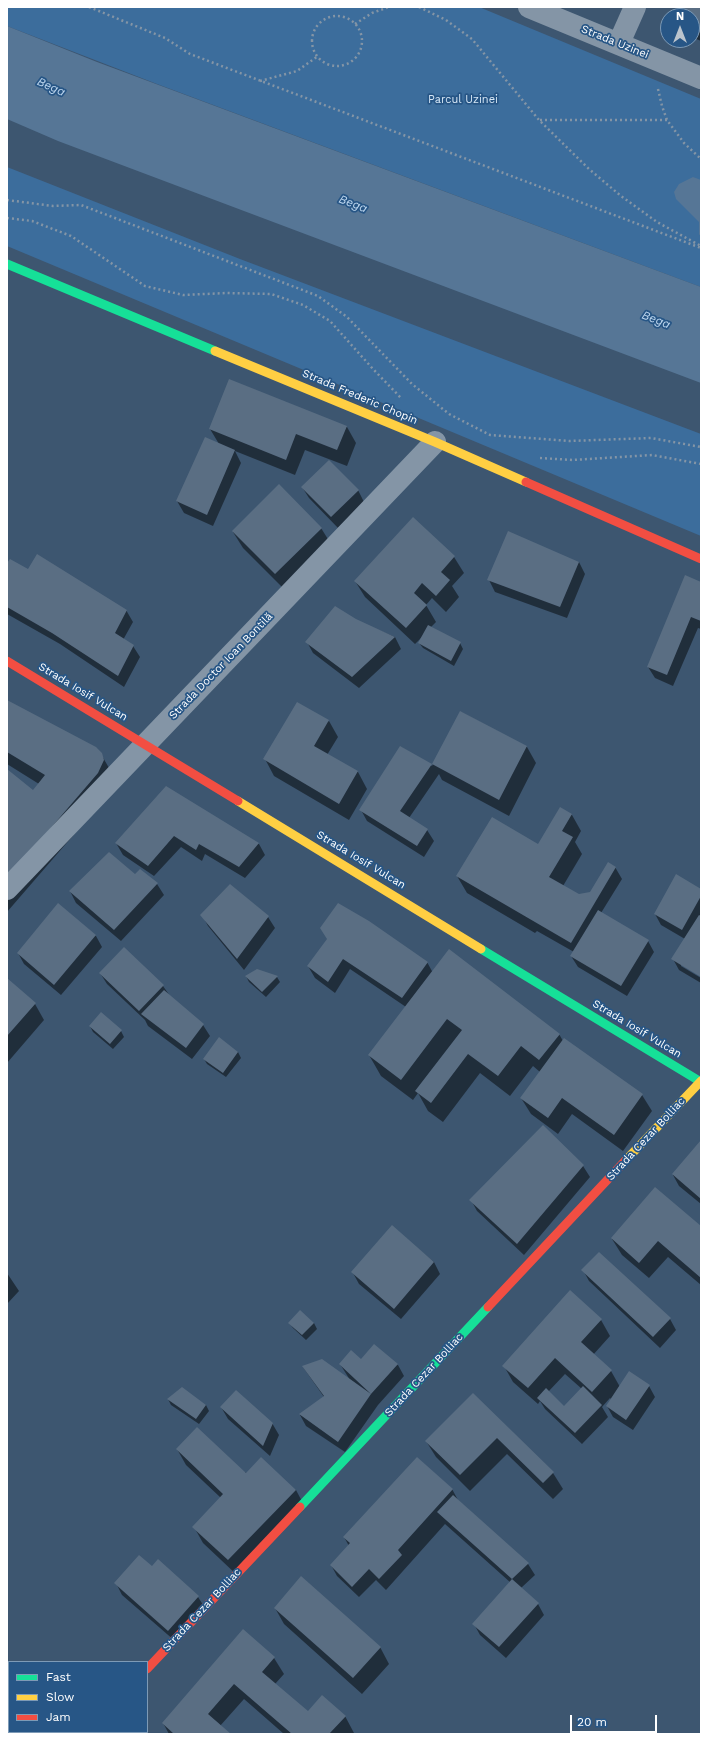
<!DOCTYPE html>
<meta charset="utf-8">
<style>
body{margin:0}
#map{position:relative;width:708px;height:1741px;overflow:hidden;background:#3d5670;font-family:"Work Sans",sans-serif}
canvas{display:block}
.frame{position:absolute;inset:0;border:8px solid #fff;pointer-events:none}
.legend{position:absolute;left:8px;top:1661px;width:140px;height:72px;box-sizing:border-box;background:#275686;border:1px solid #7d9ab6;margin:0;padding:5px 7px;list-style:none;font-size:12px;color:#fff}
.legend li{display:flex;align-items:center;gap:8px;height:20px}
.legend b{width:20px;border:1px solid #7d9ab6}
.north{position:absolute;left:660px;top:8px;width:40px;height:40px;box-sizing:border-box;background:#275686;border:1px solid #7d9ab6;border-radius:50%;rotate:0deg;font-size:11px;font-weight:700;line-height:16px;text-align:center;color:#fff}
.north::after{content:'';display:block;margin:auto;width:14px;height:18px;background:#bbc4cd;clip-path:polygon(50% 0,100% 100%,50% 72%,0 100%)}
.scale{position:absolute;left:570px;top:1715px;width:87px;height:18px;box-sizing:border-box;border:2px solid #fff;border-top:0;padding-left:5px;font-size:12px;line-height:14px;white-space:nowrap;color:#fff;-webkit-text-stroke:3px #275686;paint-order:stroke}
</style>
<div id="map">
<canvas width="708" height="1741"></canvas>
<div class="frame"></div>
<ul class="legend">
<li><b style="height:5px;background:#16e098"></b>Fast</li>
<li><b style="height:5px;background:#ffcf43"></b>Slow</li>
<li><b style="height:5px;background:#f24e42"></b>Jam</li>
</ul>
<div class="north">N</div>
<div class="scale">20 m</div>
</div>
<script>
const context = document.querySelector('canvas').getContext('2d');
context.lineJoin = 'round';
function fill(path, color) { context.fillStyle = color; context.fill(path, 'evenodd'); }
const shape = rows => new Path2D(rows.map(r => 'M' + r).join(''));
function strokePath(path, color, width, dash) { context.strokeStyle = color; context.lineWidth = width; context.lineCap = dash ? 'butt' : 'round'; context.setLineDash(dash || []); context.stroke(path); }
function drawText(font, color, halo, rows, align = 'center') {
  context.font = font + ' "Work Sans",sans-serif'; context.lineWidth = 3.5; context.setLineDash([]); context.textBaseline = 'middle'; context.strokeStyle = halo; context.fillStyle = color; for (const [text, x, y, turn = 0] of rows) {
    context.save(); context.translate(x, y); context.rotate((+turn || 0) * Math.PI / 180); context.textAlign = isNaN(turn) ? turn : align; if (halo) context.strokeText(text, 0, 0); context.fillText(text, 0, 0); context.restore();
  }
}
const green = shape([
 [7,7,479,7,701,99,701,287,157,84,7,26],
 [7,167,240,259,701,434,701,536,7,246]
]);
const water = shape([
 [7,26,97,62,701,287,701,383,58,141,7,119],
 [693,177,701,180,701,234,699,235,699,222,676,199,674,192,679,184]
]);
const shadow = shape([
 [681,7,701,7,701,41,692,37,692,16,677,16],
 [347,427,356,443,347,466,305,450,295,475,235,451,241,463,213,526,184,513,177,501,219,444,210,429],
 [302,487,358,490,364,502,338,528,309,498],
 [413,518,454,557,464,573,452,586,459,597,446,612,432,598,426,605,436,622,431,627,460,643,463,649,454,666,423,648,419,643,422,637,415,644,365,597,355,581],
 [321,528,331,544,285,590,243,548,233,532],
 [579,562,585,574,567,618,495,592,489,580],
 [7,565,29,571,126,610,133,622,123,640,133,646,140,657,124,687,60,644,7,614],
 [701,583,701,629,698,628,673,686,655,678,648,667],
 [355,620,395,637,401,649,359,688,313,653,307,642],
 [7,701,101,754,113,775,109,794,7,912,7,771,33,792,39,784,7,764],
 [461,712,527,747,536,763,509,816,442,780,439,774,409,818,427,830,434,841,424,857,367,821,361,810,401,747,432,766],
 [329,721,338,737,327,755,358,772,367,789,349,820,274,776,265,759],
 [166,787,259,844,265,855,245,878,205,854,202,861,181,847,154,876,123,855,116,843],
 [560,808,572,815,581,831,575,842,582,854,563,886,579,895,591,893,615,867,622,879,601,913,648,941,654,952,627,996,578,967,571,956,574,952,537,931,535,933,467,893,457,876,538,846],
 [140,870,157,884,164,895,121,941,76,903,70,891,136,875],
 [231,886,268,917,275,928,244,970,208,926,202,915],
 [701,890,701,975,681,964,681,966,701,978,701,983,679,970,673,959,685,939,661,925,655,914],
 [58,905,96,936,102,947,61,995,24,964,18,953],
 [328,940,427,962,433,973,559,1034,563,1041,642,1095,652,1111,623,1151,572,1114,558,1134,531,1114,521,1098,540,1072,533,1066,510,1096,480,1073,443,1122,428,1111,418,1093,413,1100,381,1076,369,1055,406,1007,350,969,335,993,315,978,308,966],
 [124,948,163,986,170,996,203,1025,210,1036,192,1059,148,1026,145,1020,107,984,100,973],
 [246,976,277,977,280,982,266,997,249,982],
 [7,980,35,1004,44,1020,7,1063],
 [90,1026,121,1031,124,1037,113,1049,93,1032],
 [238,1052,241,1058,226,1077,207,1064,204,1059],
 [543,1126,583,1166,590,1177,524,1255,477,1211,471,1200],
 [701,1142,701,1204,679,1186,673,1175],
 [392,1227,434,1262,440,1274,401,1319,359,1284,353,1273],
 [701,1228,701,1285,668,1257,649,1278,622,1255,612,1239],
 [583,1270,670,1319,676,1330,660,1348,589,1281],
 [7,1273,19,1291,7,1304],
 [601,1320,610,1336,593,1355,611,1371,620,1387,649,1386,655,1397,633,1430,613,1417,607,1406,611,1399,610,1398,602,1407,608,1417,582,1444,545,1409,540,1401,538,1404,513,1382,504,1366],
 [565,1374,582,1389,564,1407,548,1392],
 [289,1323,314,1323,317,1329,306,1340,293,1328],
 [374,1345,398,1365,404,1376,378,1405,345,1452,306,1426,300,1415,324,1397,303,1367,350,1380,340,1364,361,1360],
 [473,1394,553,1473,563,1489,553,1499,507,1454,470,1491,436,1457,426,1441],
 [168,1399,206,1405,209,1411,199,1424,171,1405],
 [221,1407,272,1423,279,1435,270,1456,228,1419],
 [177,1449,296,1490,305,1507,238,1576,203,1543,194,1527,221,1498,186,1465],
 [452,1489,458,1500,528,1564,535,1575,521,1588,538,1604,544,1615,506,1658,480,1635,474,1624,511,1583,445,1524,386,1590,376,1580,359,1597,337,1576,331,1565,349,1546,344,1537],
 [152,1568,198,1597,205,1608,175,1641,122,1595,116,1583],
 [275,1608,380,1647,389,1664,362,1694,284,1624],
 [243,1631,274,1658,284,1674,275,1684,308,1713,345,1716,354,1733,353,1734,284,1734,244,1699,220,1726,230,1734,169,1734,163,1723]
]);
const building = shape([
 [679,7,701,7,701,33,692,29,692,16,676,16],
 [229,379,347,426,337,450,296,434,286,460,209,429],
 [205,437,235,450,207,515,176,501],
 [329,460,359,490,331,517,301,487],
 [279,484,322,528,275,574,232,531],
 [413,517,455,556,441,572,450,580,436,596,422,583,414,593,427,605,406,628,354,581],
 [508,531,579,562,560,607,487,580],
 [37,554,127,610,115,633,134,645,118,676,52,633,7,607,7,563,10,559,28,569],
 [685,575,701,582,701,621,691,617,667,675,647,667],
 [335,606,356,619,395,637,352,677,305,642],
 [428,625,461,642,451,661,418,643],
 [7,700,96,747,102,753,104,760,98,773,7,879,7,769,33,790,45,775,7,752],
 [297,702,329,720,314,746,358,771,339,804,263,759],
 [460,711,527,746,499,800,432,764],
 [400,746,432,764,400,811,428,829,417,846,359,810],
 [166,786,259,843,239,867,199,844,196,850,174,836,148,866,115,843],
 [560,807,572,814,562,831,573,837,549,877,579,894,590,892,608,862,616,867,571,943,456,876,492,817,538,844],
 [109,852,135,874,140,869,158,883,114,930,69,891],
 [676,874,701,889,701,896,682,930,654,914],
 [230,884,269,916,237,959,200,915],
 [58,903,96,935,54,985,17,953],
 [338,903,369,921,428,962,402,998,343,959,328,982,307,966,327,939,320,928],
 [598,910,649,940,621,986,570,956],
 [699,915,701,916,701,977,671,959],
 [124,947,164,985,139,1011,99,973],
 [449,949,560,1034,539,1060,521,1046,498,1076,468,1054,431,1103,415,1091,462,1030,447,1019,401,1080,368,1055],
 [257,969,278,976,262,992,245,976],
 [7,978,36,1003,7,1036],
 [164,990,204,1024,186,1048,141,1014],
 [101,1012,122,1030,110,1044,89,1026],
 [219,1037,238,1052,223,1073,203,1059],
 [564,1038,643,1094,614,1135,562,1098,548,1118,520,1098],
 [543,1125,584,1165,517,1244,469,1200],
 [701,1140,701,1199,672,1174],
 [655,1187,701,1226,701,1278,658,1241,639,1263,611,1238],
 [392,1225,434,1262,394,1309,351,1272],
 [599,1252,671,1318,653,1337,581,1270],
 [570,1290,602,1319,581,1342,612,1370,592,1392,555,1358,528,1388,502,1366],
 [300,1310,314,1323,302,1335,288,1323],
 [374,1344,398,1364,371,1394,339,1364,351,1350,361,1359],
 [322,1359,371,1394,338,1442,299,1414,324,1396,302,1366],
 [629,1371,650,1385,626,1420,606,1406],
 [583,1386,602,1405,575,1433,537,1398,546,1388,564,1406],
 [182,1387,206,1405,196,1419,167,1399],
 [236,1390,273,1423,263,1446,220,1407],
 [473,1393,554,1472,543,1483,497,1438,460,1475,425,1441],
 [197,1427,246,1473,261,1457,296,1490,228,1560,192,1527,223,1494,176,1449],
 [417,1457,453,1489,398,1550,402,1555,379,1579,369,1569,352,1587,330,1565,350,1543,343,1537],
 [453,1495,529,1563,512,1579,437,1512],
 [139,1555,152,1566,158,1559,199,1596,168,1631,114,1583],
 [301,1576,381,1647,353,1678,274,1608],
 [512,1579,539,1603,499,1647,472,1624],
 [243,1629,275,1657,262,1672,308,1711,322,1695,346,1716,329,1734,292,1734,234,1684,208,1714,231,1734,174,1734,162,1723]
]);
const path = shape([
 [89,7,165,38,190,54,701,248],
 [419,7,446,20,472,39,539,120,589,169,621,196,657,222,701,246],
 '312 41a25 25 0 1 1 50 0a25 25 0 1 1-50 0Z',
 [355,24,372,13,389,7],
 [260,81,297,71,318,56],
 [658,89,662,106,667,120,684,143,701,159],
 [540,120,667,120],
 [7,200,53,206,81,205,318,296,347,317,412,384,449,414,490,435,569,441,651,438,701,447],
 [7,218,32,221,71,236,145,286,183,295,227,293,271,294,303,305,330,321,373,369,401,398],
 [540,458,572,460,652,455,701,464]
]);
const street = shape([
 [529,7,701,78],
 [619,43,635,7],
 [7,889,435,442],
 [85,1734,87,1732]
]);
const fast = shape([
 [7,264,215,351],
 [481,949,701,1082],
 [300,1507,488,1307]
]);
const slow = shape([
 [215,351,435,442,526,482],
 [238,801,481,949],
 [626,1160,701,1081]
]);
const jam = shape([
 [526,482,701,559],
 [7,661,238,801],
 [488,1307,626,1160],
 [147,1669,300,1507]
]);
const streetNames = [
 ["Strada Uzinei",615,42,22],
 ["Strada Frederic Chopin",360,397,23],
 ["Strada Doctor Ioan Bontilă",221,666,-46],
 ["Strada Iosif Vulcan",83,692,31],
 ["Strada Iosif Vulcan",361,860,31],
 ["Strada Iosif Vulcan",637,1029,31],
 ["Strada Cezar Bolliac",646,1139,-47],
 ["Strada Cezar Bolliac",424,1375,-47],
 ["Strada Cezar Bolliac",202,1610,-47]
];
const parkNames = [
 ["Parcul Uzinei",463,100]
];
const waterNames = [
 ["Bega",51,87,24],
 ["Bega",353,204,21],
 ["Bega",656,320,21]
];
fill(green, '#3c6d9c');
fill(water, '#567696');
fill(shadow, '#0007');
fill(building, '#5a6e83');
strokePath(path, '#8495a6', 2.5, [2, 3]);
strokePath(street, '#8495a6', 22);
strokePath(fast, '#16e098', 9);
strokePath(slow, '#ffcf43', 9);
strokePath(jam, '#f24e42', 9);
drawText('11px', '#fff', '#275686', streetNames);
drawText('11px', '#d6e7f6', '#275686', parkNames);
drawText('italic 12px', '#bed7ef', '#275686', waterNames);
</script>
